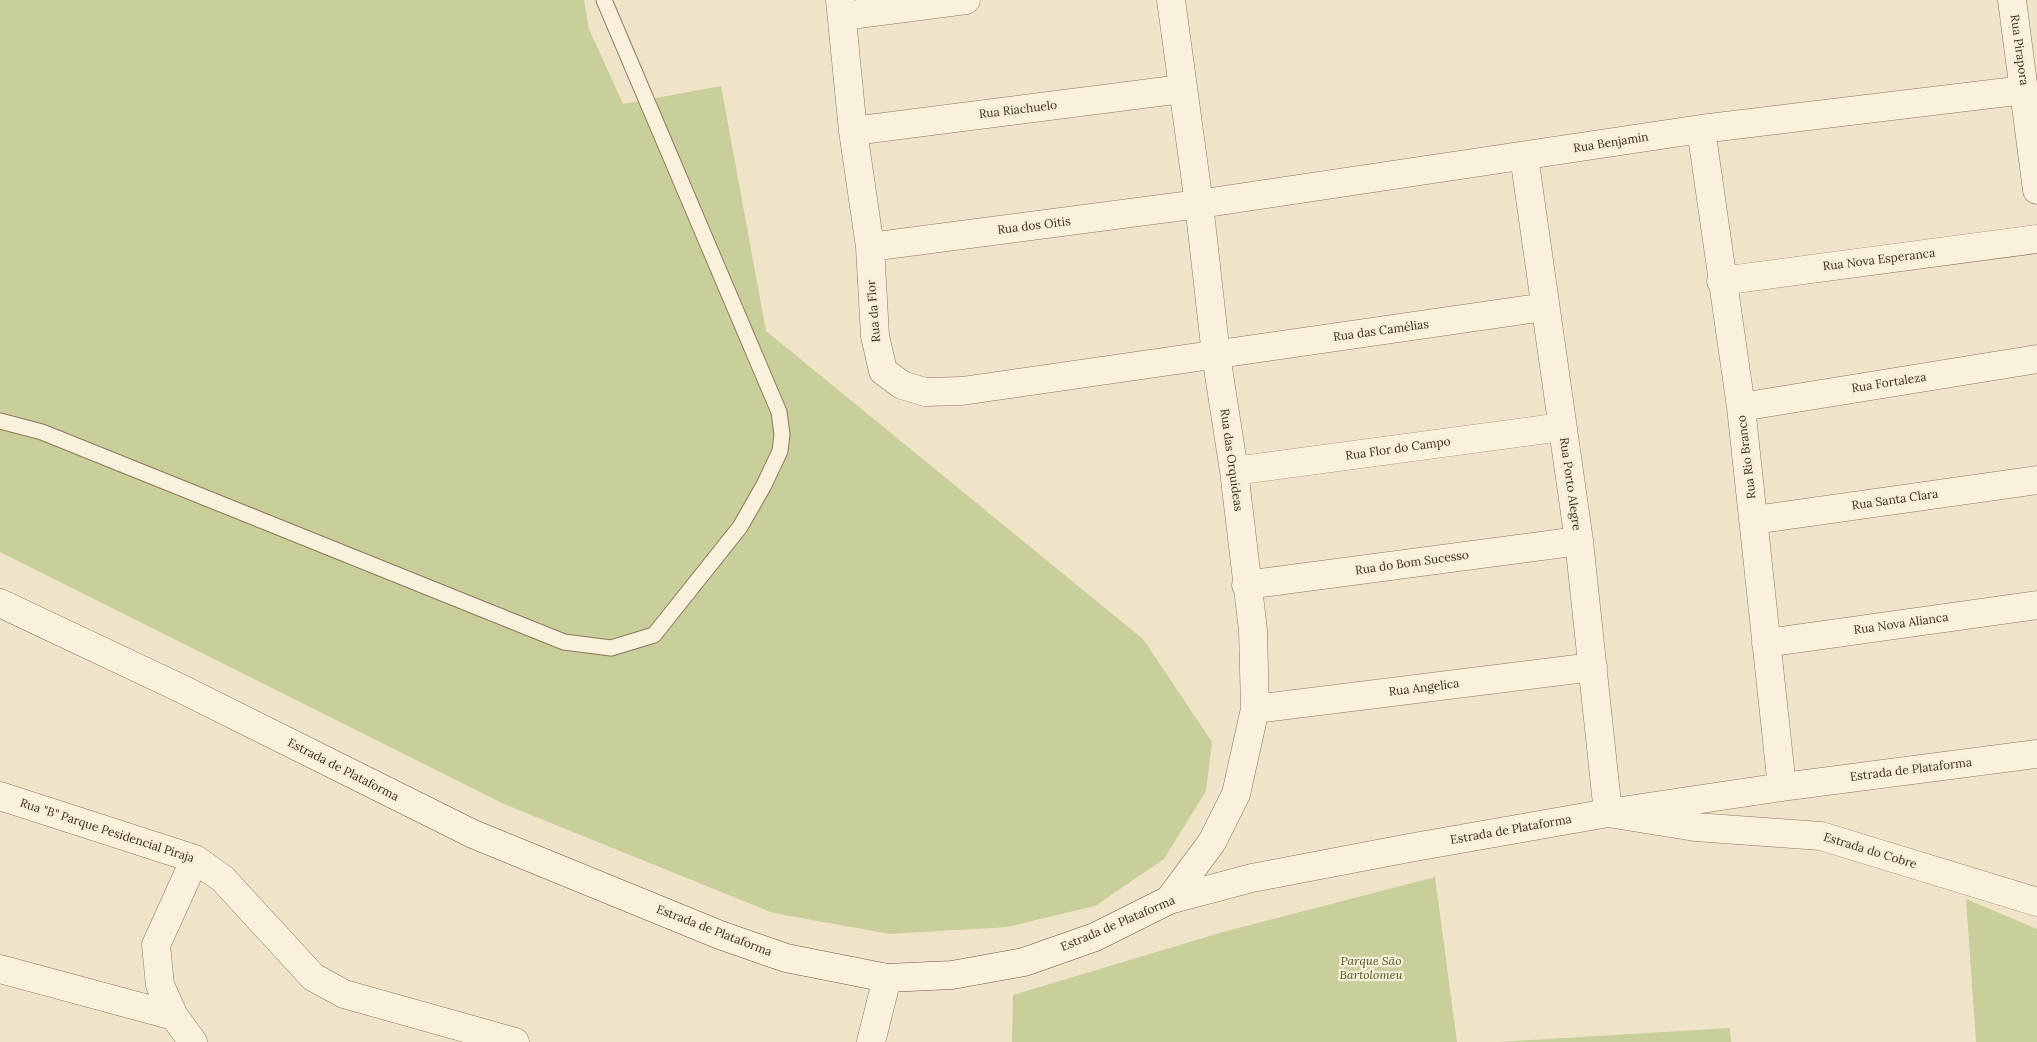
<!DOCTYPE html>
<meta charset="utf-8">
<style>
body{margin:0}
canvas{display:block;background:#f0e4c8}
</style>
<canvas width="2037" height="1042"></canvas>
<script>
const context = document.querySelector('canvas').getContext('2d');
context.lineJoin = 'round';
function fill(path, color) { context.fillStyle = color; context.fill(path, 'evenodd'); }
const shape = rows => new Path2D(rows.map(r => 'M' + r).join(''));
function strokePath(path, color, width, dash) { context.strokeStyle = color; context.lineWidth = width; context.lineCap = dash ? 'butt' : 'round'; context.setLineDash(dash || []); context.stroke(path); }
function drawText(font, color, halo, rows, align = 'center') {
  context.font = font + ' Lora,serif'; context.lineWidth = 4.5; context.setLineDash([]); context.textBaseline = 'middle'; context.strokeStyle = halo; context.fillStyle = color; for (const [text, x, y, turn = 0] of rows) {
    context.save(); context.translate(x, y); context.rotate((+turn || 0) * Math.PI / 180); context.textAlign = isNaN(turn) ? turn : align; if (halo) context.strokeText(text, 0, 0); context.fillText(text, 0, 0); context.restore();
  }
}
const green = shape([
 [0,0,584,0,589,29,623,104,721,86,766,331,1143,639,1212,742,1206,791,1164,859,1095,906,1007,927,890,934,773,913,504,804,0,552],
 [1435,877,1457,1042,1012,1042,1013,995,1223,932],
 [1966,899,2037,929,2037,1042,1976,1042],
 [1730,1028,1731,1042,1497,1042]
]);
const service = shape([
 [0,421,42,432,564,642,611,648,654,635,740,527,764,485,780,451,782,434,779,412,604,0]
]);
const minor = shape([
 [840,0,853,131,870,247,875,336,883,371,902,385,925,392,962,391,1545,307],
 [2012,0,2037,190],
 [843,16,966,0],
 [1701,129,1741,407,1782,787],
 [853,131,1182,89],
 [1524,156,1579,541,1608,813,1695,827,1821,836,2037,902],
 [870,247,1199,204,1701,129,2024,90],
 [1721,281,2037,239],
 [1741,407,2037,359],
 [1234,471,1562,427],
 [1754,520,2037,480],
 [1246,585,1579,541],
 [1766,643,2037,605],
 [1255,709,1593,667],
 [0,796,195,859,223,879,313,977,344,994,515,1042],
 [1169,900,1212,842,1236,794,1255,709,1253,630,1234,471,1216,355,1199,204,1171,0],
 [1169,900,1252,878,1409,848,1608,813,1782,787,2037,754],
 [0,969,174,1016],
 [193,1042,174,1016,160,985,156,945,195,859],
 [871,1042,887,978]
]);
const secondary = shape([
 [0,603,182,689,473,834,720,935,786,958,887,978,952,975,1024,962,1095,937,1169,900]
]);
const streetNames = [
 ["Rua Pirapora",2019,50,82],
 ["Rua Riachuelo",1018,110,-7],
 ["Rua Benjamin",1611,143,-9],
 ["Rua dos Oitis",1034,226,-7],
 ["Rua Nova Esperanca",1879,260,-7],
 ["Rua da Flor",874,311,-95],
 ["Rua das Camélias",1381,331,-8],
 ["Rua Fortaleza",1889,383,-9],
 ["Rua Flor do Campo",1398,449,-8],
 ["Rua Rio Branco",1747,457,-97],
 ["Rua das Orquideas",1231,460,82],
 ["Rua Porto Alegre",1570,484,82],
 ["Rua Santa Clara",1895,500,-8],
 ["Rua do Bom Sucesso",1412,563,-8],
 ["Rua Nova Alianca",1901,624,-8],
 ["Rua Angelica",1424,688,-7],
 ["Estrada de Plataforma",343,770,27],
 ["Estrada de Plataforma",1911,770,-7],
 ["Estrada de Plataforma",1511,830,-10],
 ["Rua \"B\" Parque Pesidencial Piraja",107,831,18],
 ["Estrada do Cobre",1870,851,17],
 ["Estrada de Plataforma",1118,924,-23],
 ["Estrada de Plataforma",714,931,21]
];
const parkNames = [
 ["Parque São",1371,962],
 ["Bartolomeu",1371,976]
];
fill(green, '#c9cf9b');
strokePath(service, '#8d765c', 17);
strokePath(minor, '#8d765c', 29);
strokePath(secondary, '#6f573f', 29);
strokePath(service, '#faf1dc', 15);
strokePath(minor, '#faf1dc', 28);
strokePath(secondary, '#faf1dc', 28);
drawText('12px', '#3d2e20', '#f7eed8', streetNames);
drawText('italic 12px', '#4d5a26', '#f7eed8', parkNames);
</script>
